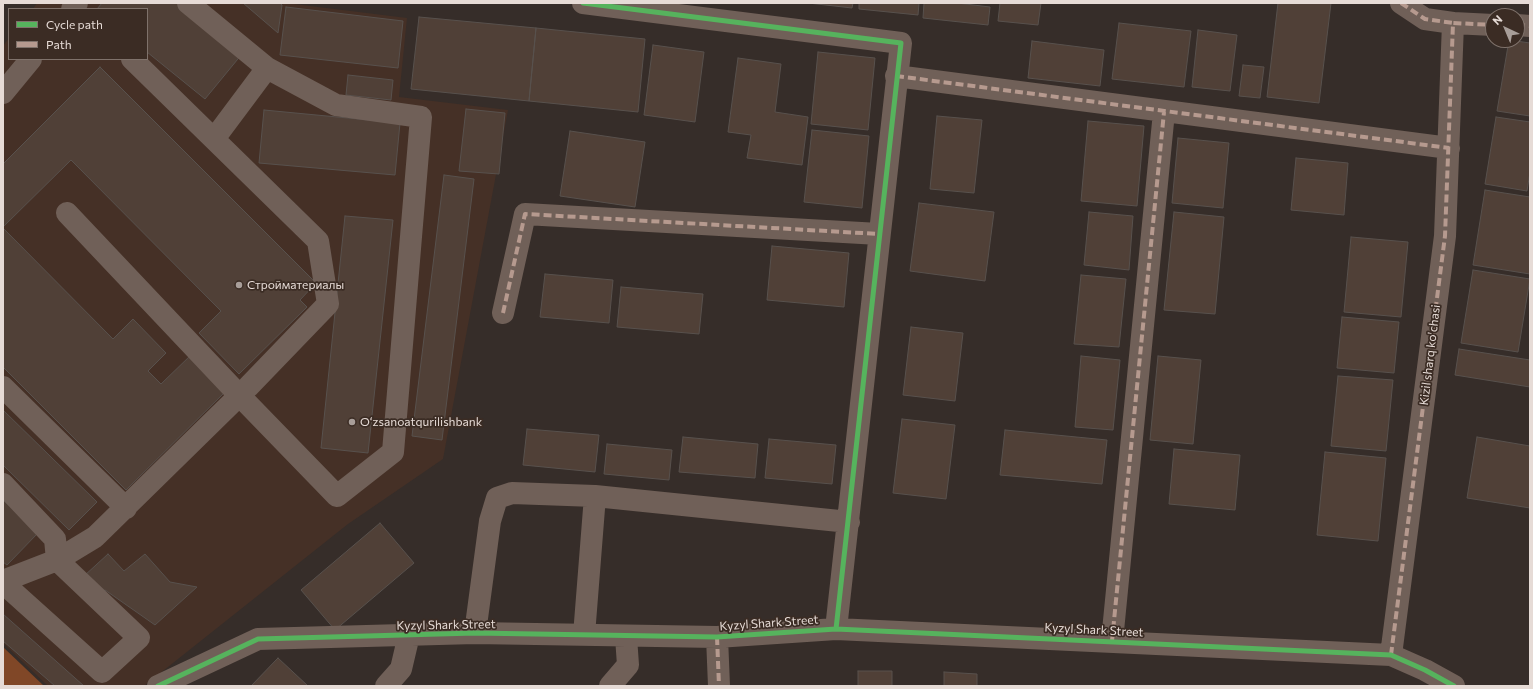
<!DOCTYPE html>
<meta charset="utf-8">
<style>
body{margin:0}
#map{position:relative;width:1533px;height:689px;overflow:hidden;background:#362d29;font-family:Commissioner,sans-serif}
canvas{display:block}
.frame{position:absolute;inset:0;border:4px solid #e6dbd6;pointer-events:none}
.legend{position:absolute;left:8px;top:8px;width:140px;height:52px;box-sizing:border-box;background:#3b2c24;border:1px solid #7f726b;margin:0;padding:5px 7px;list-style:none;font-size:12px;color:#e6dbd6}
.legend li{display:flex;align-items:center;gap:8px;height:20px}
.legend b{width:20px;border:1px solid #7f726b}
.north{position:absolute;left:1485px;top:8px;width:40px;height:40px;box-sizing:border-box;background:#3b2c24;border:1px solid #7f726b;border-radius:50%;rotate:316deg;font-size:11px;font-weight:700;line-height:16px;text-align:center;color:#e6dbd6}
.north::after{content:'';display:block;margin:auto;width:14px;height:18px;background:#a89e99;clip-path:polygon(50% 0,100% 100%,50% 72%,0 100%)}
</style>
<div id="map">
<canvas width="1533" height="689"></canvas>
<div class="frame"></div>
<ul class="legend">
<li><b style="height:5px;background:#56b35d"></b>Cycle path</li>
<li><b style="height:5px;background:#b69a8f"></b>Path</li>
</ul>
<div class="north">N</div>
</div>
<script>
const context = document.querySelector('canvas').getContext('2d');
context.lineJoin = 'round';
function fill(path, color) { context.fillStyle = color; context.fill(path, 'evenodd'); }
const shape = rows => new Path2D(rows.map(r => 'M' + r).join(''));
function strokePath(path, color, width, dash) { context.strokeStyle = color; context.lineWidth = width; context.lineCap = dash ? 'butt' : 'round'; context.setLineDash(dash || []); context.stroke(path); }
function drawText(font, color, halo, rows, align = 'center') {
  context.font = font + ' Commissioner,sans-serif'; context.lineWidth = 3.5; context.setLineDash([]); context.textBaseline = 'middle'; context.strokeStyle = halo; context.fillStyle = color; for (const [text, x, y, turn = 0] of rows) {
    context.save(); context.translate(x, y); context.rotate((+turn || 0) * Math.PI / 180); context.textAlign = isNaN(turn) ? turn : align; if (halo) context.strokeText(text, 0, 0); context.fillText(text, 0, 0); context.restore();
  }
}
const built = shape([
 [37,3,286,3,407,18,399,97,508,110,443,459,348,524,144,686,48,686,3,643,3,46,9,38,9,59,147,59,147,9,33,9]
]);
const forest = shape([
 [3,647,44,686,3,686]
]);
const building = shape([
 [102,3,179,3,242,54,205,99,147,52,147,9,97,9,102,3],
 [243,3,280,3,282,5,278,33,243,3],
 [808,3,853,3,852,8,808,3],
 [859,3,919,3,918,15,859,9,859,3],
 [924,3,957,3,990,7,988,25,923,18,924,3],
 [1000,3,1041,3,1038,25,998,21,1000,3],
 [1278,3,1331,3,1319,103,1267,97,1278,3],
 [286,7,403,21,398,68,280,55,286,7],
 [419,17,536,28,529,101,411,89,419,17],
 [1119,23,1191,31,1184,87,1112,79,1119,23],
 [536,28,645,39,638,112,529,101,536,28],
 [1198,30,1237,35,1230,91,1192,87,1198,30],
 [1509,40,1530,43,1530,116,1497,111,1509,40],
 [1032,41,1104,50,1100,86,1028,78,1032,41],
 [653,45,704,52,695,122,644,115,653,45],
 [818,52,875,58,868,130,811,124,818,52],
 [738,58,781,64,775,112,808,117,802,165,747,158,751,135,728,132,738,58],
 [1243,65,1264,67,1260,98,1239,96,1243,65],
 [100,67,316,283,300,300,307,307,239,374,199,333,221,311,71,160,3,227,3,164,100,67],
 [348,75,393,80,391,100,346,95,348,75],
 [466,109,505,113,499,174,459,171,466,109],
 [264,110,400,123,395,175,259,163,264,110],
 [937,116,982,120,974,193,930,189,937,116],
 [1496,117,1530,122,1530,172,1527,191,1485,184,1496,117],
 [1088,121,1144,126,1137,206,1081,201,1088,121],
 [812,130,869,136,862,208,804,202,812,130],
 [570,131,645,142,635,207,560,196,570,131],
 [1178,138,1229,143,1223,208,1172,203,1178,138],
 [1296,158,1348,163,1344,215,1291,210,1296,158],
 [444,175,474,179,442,440,412,436,444,175],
 [1485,190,1530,197,1530,274,1473,265,1485,190],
 [919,203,994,212,985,281,910,271,919,203],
 [1089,212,1133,216,1129,270,1084,265,1089,212],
 [1174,212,1224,217,1215,314,1164,310,1174,212],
 [345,216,393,220,368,453,321,448,345,216],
 [3,228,113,339,133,319,166,353,148,371,161,384,192,354,227,390,126,490,3,367,3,228],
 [1351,237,1408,242,1401,317,1344,312,1351,237],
 [772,246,849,253,844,307,767,300,772,246],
 [1473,270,1530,279,1518,352,1461,343,1473,270],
 [545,274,613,280,609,323,540,317,545,274],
 [1081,275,1126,279,1119,347,1074,344,1081,275],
 [621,287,703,294,699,334,617,327,621,287],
 [1342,317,1399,322,1394,373,1337,368,1342,317],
 [911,327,963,333,955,401,903,395,911,327],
 [1459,349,1530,360,1530,387,1455,375,1459,349],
 [1081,356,1120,360,1113,430,1075,427,1081,356],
 [1158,356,1201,360,1193,444,1150,440,1158,356],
 [1338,376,1393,380,1386,451,1331,446,1338,376],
 [3,410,97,502,69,530,3,465,3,410],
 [902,419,955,425,946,499,893,493,902,419],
 [527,429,599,435,595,472,523,465,527,429],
 [1005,430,1107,440,1102,484,1000,475,1005,430],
 [683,437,758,444,755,478,679,472,683,437],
 [1477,437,1530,446,1530,508,1467,498,1477,437],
 [769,439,836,445,832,484,765,478,769,439],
 [607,444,672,450,669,480,604,474,607,444],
 [1174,449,1240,455,1235,510,1169,504,1174,449],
 [1325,452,1386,458,1378,541,1317,535,1325,452],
 [3,500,38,533,7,565,3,562,3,500],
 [380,523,414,563,335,630,301,590,380,523],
 [108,554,124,571,145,554,170,582,197,587,155,625,105,590,99,594,84,576,108,554],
 [3,614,84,686,55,686,3,641,3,614],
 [278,658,308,686,251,686,278,658],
 [858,671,892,671,892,686,858,686,858,671],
 [944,672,977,674,977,686,944,686,944,672]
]);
const minor = shape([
 [583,3,901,43,836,629],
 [1401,3,1425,19,1453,23],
 [72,9,77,3],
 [1517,25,1530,26],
 [896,76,1449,148],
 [3,93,31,59],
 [214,139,267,68],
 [67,213,239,395,337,496,393,452,421,117,336,105,267,68,188,3],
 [503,313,525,214,879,234],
 [3,387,126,508],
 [3,484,55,539,57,560,139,638,102,672,3,583],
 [3,581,57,560,95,537,248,387,328,304,318,241,132,59],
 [475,633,490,521,497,498,512,493,595,496,849,522],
 [584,635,595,496],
 [717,637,719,686],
 [1112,641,1164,112],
 [1391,655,1445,236,1453,23,1493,25],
 [158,686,258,639,475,633,717,637,836,629,1391,655,1425,670,1454,686],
 [386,686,401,669,409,635],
 [610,686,628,665,626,637]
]);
const quiet = shape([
 [1401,3,1425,19,1453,23],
 [1517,25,1530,26],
 [896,76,1449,148],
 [503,313,525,214,879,234],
 [717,637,719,686],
 [1112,641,1164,112],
 [1391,655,1445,236,1453,23,1493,25]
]);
const cycleway = shape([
 [583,3,901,43,836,629],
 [158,686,258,639,475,633,717,637,836,629,1391,655,1425,670,1454,686]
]);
const markers = [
 [239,285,4,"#a89e99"],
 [352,422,4,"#a89e99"]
];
const poiNames = [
 ["Стройматериалы",247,285],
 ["Oʻzsanoatqurilishbank",360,422]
];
const streetNames = [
 ["Kizil sharq ko'chasi",1430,355,-83],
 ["Kyzyl Shark Street",769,623,-4],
 ["Kyzyl Shark Street",446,625,-1],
 ["Kyzyl Shark Street",1094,630,3]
];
fill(built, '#453026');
fill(forest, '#804727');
fill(building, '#504037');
strokePath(building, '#58514d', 1);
strokePath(minor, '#706058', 22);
strokePath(quiet, '#b69a8f', 4, [8, 4]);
strokePath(cycleway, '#56b35d', 5);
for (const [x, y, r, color] of markers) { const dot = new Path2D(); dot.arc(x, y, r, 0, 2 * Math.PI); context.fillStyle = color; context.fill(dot); strokePath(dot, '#3b2c24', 1.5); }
drawText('12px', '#e6dbd6', '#3b2c24', poiNames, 'left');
drawText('12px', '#e6dbd6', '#3b2c24', streetNames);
</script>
